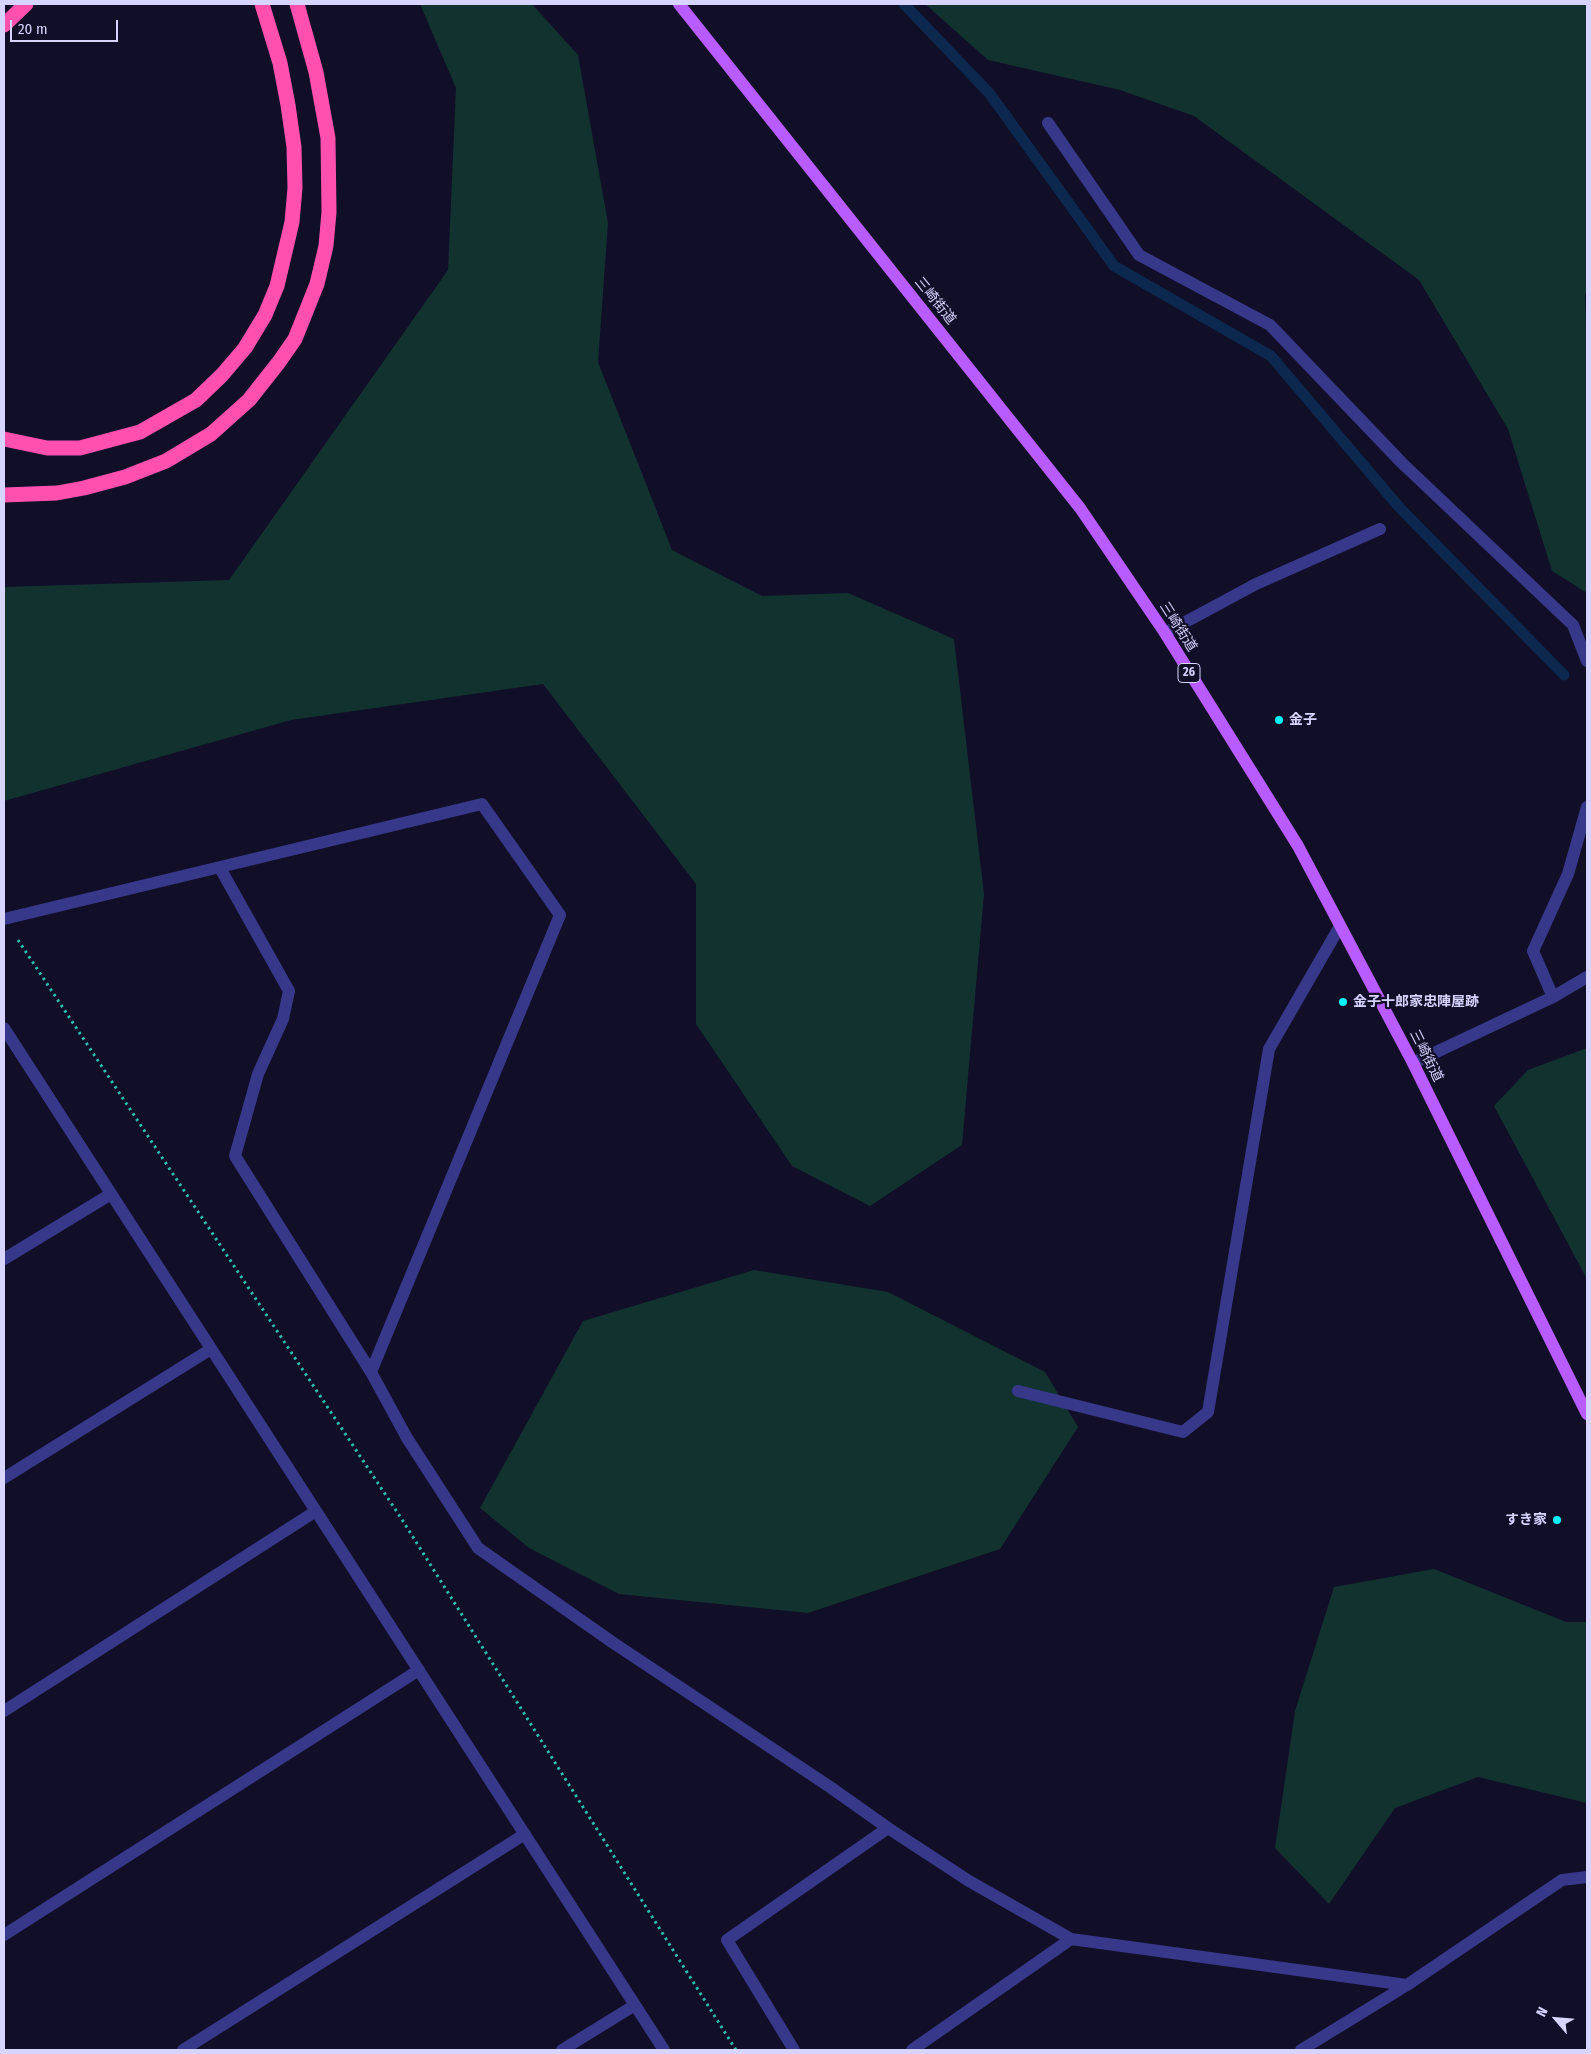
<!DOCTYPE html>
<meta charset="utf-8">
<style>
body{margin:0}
#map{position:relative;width:1591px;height:2054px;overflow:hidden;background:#110e28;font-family:"Fira Sans Condensed",sans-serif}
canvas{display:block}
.frame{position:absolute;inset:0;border:5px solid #d7d5ff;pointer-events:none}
.north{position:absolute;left:1531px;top:1994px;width:50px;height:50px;-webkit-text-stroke:4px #110e28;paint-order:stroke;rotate:297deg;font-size:14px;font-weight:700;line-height:20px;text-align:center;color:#d7d5ff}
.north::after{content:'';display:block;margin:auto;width:18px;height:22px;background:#d7d5ff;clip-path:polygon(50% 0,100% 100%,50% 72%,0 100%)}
.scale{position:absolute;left:10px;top:20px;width:108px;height:22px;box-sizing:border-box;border:2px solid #d7d5ff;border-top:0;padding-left:6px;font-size:15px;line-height:18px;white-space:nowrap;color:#d7d5ff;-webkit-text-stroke:4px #110e28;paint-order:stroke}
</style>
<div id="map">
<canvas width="1591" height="2054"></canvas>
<div class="frame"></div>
<div class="north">N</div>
<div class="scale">20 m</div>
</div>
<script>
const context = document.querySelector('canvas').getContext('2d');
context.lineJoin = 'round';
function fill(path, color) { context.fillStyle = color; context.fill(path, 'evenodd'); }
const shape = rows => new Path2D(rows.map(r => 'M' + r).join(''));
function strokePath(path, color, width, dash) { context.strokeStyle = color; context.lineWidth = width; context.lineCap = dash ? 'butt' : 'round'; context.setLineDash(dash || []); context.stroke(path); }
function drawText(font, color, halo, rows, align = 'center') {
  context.font = font + ' "Fira Sans Condensed","Noto Sans JP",sans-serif'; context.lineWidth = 4.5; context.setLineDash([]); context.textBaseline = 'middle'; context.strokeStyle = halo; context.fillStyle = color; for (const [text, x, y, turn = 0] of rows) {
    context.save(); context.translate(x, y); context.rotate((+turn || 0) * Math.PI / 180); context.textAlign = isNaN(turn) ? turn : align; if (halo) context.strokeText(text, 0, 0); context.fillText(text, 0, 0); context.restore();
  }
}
const green = shape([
 [420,4,532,4,578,55,608,223,598,362,672,550,762,596,848,593,954,639,984,894,962,1145,870,1206,792,1166,696,1024,696,884,543,684,291,720,4,801,4,587,229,580,448,270,456,88],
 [925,4,1587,4,1587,292,1585,294,1587,356,1587,593,1552,571,1508,429,1419,280,1194,116,1120,90,988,60],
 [1587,1048,1587,1279,1494,1106,1528,1070],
 [754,1270,888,1292,1045,1372,1078,1427,1000,1549,808,1613,619,1594,529,1548,480,1508,583,1321],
 [1434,1569,1566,1622,1587,1622,1587,1803,1478,1777,1395,1808,1329,1904,1275,1848,1295,1711,1334,1587]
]);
const stream = shape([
 [904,4,990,94,1114,266,1271,356,1399,507,1564,675]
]);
const path = shape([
 [18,940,401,1518,736,2050]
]);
const minor = shape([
 [1048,123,1139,255,1270,325,1402,463,1573,625,1587,661],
 [1165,633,1256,584,1380,529],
 [220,868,289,991,283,1019,258,1074,235,1156,371,1372,407,1438,478,1548,612,1642,830,1787,888,1828,969,1881,1071,1939,1407,1985],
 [4,919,482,804,560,915,371,1372],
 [1553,997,1533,951,1568,874,1587,807],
 [4,1028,664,2050],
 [1413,1063,1553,997,1587,977],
 [4,1259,111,1194],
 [1018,1391,1183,1432,1208,1412,1269,1049,1340,926],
 [4,1478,211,1349],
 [4,1711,316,1511],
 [4,1935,419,1670],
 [183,2050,525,1834],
 [562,2050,635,2005],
 [794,2050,727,1940,888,1828],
 [912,2050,1071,1939],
 [1301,2050,1407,1985,1562,1880,1587,1877]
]);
const major = shape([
 [679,4,1080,508,1165,633,1298,846,1413,1063,1587,1414]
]);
const highway = shape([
 [4,25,26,4],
 [4,439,47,448,80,448,140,432,196,400,222,375,245,348,265,315,277,286,292,222,295,188,294,147,288,105,280,63,262,4],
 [4,495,57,493,84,488,125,477,166,461,211,434,249,400,279,362,295,339,317,284,326,246,329,212,328,138,316,72,297,4]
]);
const markers = [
 [1279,720,5,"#01f4ff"],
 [1343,1002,5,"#01f4ff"],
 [1557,1520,5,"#01f4ff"]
];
const shields = [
 [1189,673,22]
];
const shieldNames = [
 ["26",1189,673]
];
const streetNames = [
 ["三崎街道",935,301,51],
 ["三崎街道",1178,627,57],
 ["三崎街道",1426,1056,63]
];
const poiNames = [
 ["金子",1289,720],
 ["金子十郎家忠陣屋跡",1353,1002],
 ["すき家",1547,1520,"right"]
];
fill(green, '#11322f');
strokePath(stream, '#0c284e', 11);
strokePath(path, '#29bfae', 3, [2.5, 4]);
strokePath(minor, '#373889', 12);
strokePath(major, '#b95cff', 12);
strokePath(highway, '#ff50ad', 15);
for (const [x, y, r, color] of markers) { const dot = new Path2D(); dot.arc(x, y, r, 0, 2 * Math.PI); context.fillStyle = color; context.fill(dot); strokePath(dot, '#110e28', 2); }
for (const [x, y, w] of shields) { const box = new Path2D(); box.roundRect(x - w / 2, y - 9.5, w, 19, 4); context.fillStyle = '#110e28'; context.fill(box); strokePath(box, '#d7d5ff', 1); }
drawText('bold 12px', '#d7d5ff', null, shieldNames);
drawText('14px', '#d7d5ff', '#110e28', streetNames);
drawText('bold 14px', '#d7d5ff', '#110e28', poiNames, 'left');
</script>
